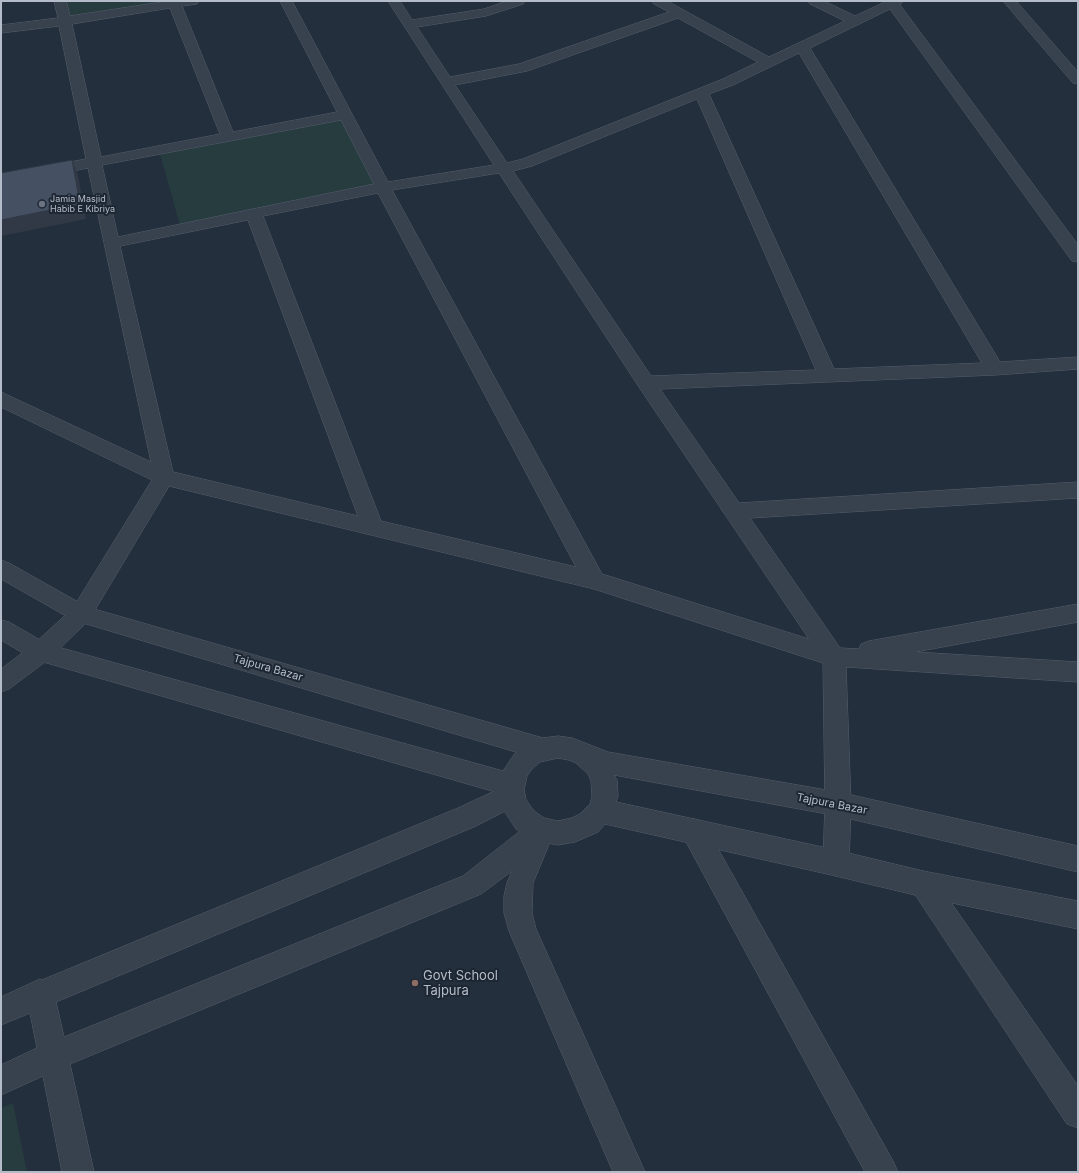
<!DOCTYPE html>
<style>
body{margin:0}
#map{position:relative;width:1079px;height:1173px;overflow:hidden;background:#242f3e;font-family:Inter,sans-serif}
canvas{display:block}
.frame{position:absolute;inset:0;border:2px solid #b4bcc9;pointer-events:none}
</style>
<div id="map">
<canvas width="1079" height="1173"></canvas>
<div class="frame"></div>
</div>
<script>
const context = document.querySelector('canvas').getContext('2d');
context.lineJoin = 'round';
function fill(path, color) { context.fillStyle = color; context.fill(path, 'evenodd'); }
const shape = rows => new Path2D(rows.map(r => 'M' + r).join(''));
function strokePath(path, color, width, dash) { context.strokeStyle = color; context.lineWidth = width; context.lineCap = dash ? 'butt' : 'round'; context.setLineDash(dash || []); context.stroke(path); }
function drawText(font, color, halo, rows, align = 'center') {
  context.font = font + ' Inter,sans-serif'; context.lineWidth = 4; context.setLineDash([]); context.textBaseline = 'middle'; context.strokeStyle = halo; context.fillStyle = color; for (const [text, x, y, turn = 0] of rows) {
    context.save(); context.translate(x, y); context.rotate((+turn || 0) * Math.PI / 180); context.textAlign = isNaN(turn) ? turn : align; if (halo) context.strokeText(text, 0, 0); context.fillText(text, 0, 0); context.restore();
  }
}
const green = shape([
 [60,1,193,1,65,21],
 [345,115,383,187,181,229,159,150],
 [13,1103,27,1172,1,1172,1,1108]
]);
const minor = shape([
 [54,1,66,1,70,16,169,1,199,1,197,4,182,6,233,132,337,112,280,1,292,1,388,182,494,165,388,1,400,1,412,20,484,9,507,1,525,1,523,4,486,16,417,27,450,77,519,64,669,12,654,4,652,1,667,1,769,57,845,21,810,4,808,1,824,1,855,16,887,1,903,1,900,5,1078,245,1078,262,1072,261,890,9,810,48,1000,362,1078,357,1078,369,995,375,660,389,739,503,1078,482,1078,498,750,518,840,648,859,649,861,644,869,641,1078,604,1078,622,915,652,1078,662,1078,682,846,667,851,804,849,863,845,872,836,876,827,872,823,863,825,804,823,663,594,589,169,486,89,620,49,659,9,689,1,692,1,669,33,645,73,608,152,480,1,407,1,392,151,462,88,168,1,185,1,175,86,159,59,26,1,33,1,25,58,18,54,1],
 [170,8,220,134,101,157,72,24,170,8],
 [678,18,758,62,723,79,523,159,507,163,455,85,527,71,678,18],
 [799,53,982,363,834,369,709,94,733,85,799,53],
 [697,99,816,370,651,376,513,171,532,166,697,99],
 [341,120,374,184,118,237,102,165,341,120],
 [499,173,639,387,809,639,602,574,392,190,499,173],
 [378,193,576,567,381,521,263,216,378,193],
 [248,220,358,516,173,472,120,246,248,220],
 [1003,1,1016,1,1078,72,1078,84,1073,83,1003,1],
 [512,783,521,787,525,795,521,803,476,826,56,1002,64,1037,463,876,533,821,542,818,551,821,555,830,533,883,532,913,536,929,645,1172,613,1172,509,931,504,913,504,896,507,883,512,871,481,894,70,1064,94,1172,62,1172,43,1076,1,1095,1,1065,37,1048,30,1013,1,1025,1,997,40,979,42,980,458,808,512,783],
 [694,819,703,822,893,1161,898,1172,865,1172,685,840,681,831,685,822,694,819],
 [923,871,932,875,1078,1086,1078,1128,1067,1124,914,893,910,884,914,875,923,871]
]);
const tertiary = shape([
 [1,560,9,563,87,607,543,738,558,736,572,738,608,752,838,792,1078,846,1078,872,838,816,614,775,617,780,618,796,616,802,836,850,923,871,1078,901,1078,929,923,897,836,876,605,824,598,832,575,842,558,845,542,842,524,835,516,829,505,812,499,793,33,659,1,640,1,620,9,622,47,644,503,771,516,752,73,620,1,579,1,560],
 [558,758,569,760,576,763,588,774,591,781,592,796,590,804,580,814,572,818,558,821,544,818,534,811,526,800,524,790,527,776,531,770,540,762,558,758]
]);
const shadedWall = shape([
 [72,160,78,175,86,219,1,236,1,220]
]);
const building = shape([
 [72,160,80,204,1,220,1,173,72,160]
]);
const markers = [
 [42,204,4,"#6b7280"],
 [415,983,4,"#8d6e63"]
];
const farPoinames = [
 ["Jamia Masjid",50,199],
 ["Habib E Kibriya",50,209]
];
const streetNames = [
 ["Tajpura Bazar",268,668,16],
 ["Tajpura Bazar",832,804,11]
];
const nearPoinames = [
 ["Govt School",423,976],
 ["Tajpura",423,991]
];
fill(green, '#263c3f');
strokePath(minor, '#565f6c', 1);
strokePath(tertiary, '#565f6c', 1);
fill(minor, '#38414e');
fill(tertiary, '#38414e');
fill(shadedWall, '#303945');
fill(building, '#455162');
strokePath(building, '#303945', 1);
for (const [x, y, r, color] of markers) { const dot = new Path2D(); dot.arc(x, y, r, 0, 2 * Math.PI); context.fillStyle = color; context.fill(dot); strokePath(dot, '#1d2633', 1.5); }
drawText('9px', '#b4bcc9', '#1d2633', farPoinames, 'left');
drawText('11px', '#b4bcc9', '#1d2633', streetNames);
drawText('13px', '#b4bcc9', '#1d2633', nearPoinames, 'left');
</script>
